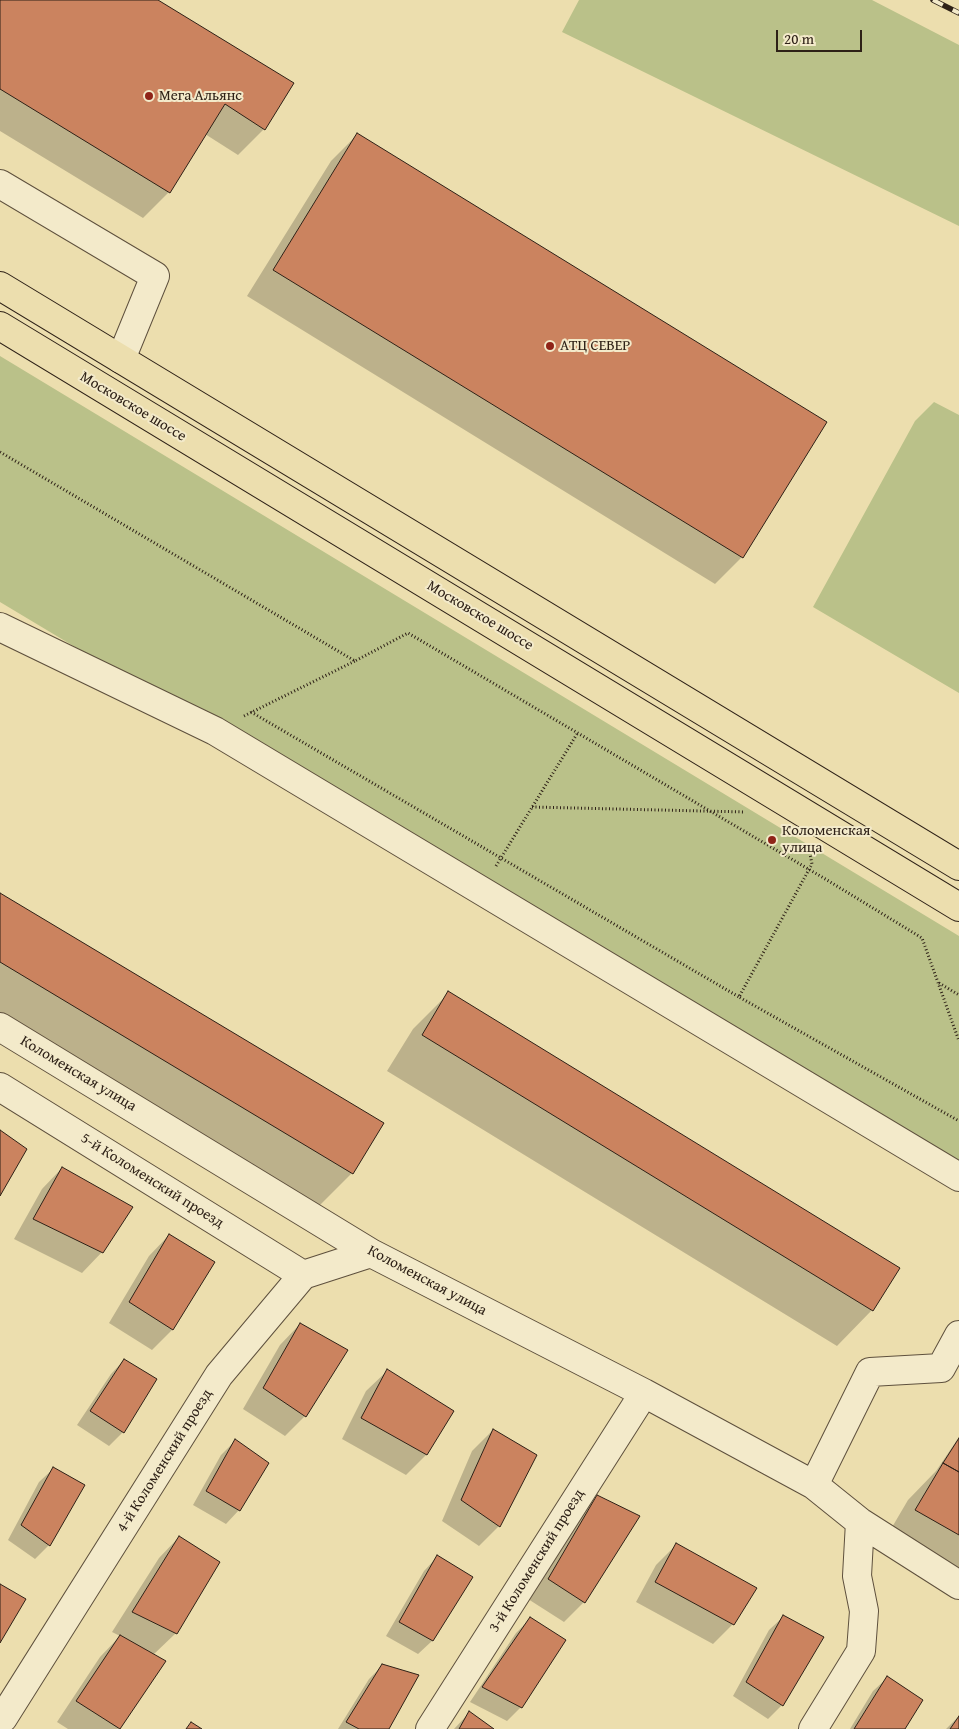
<!DOCTYPE html>
<meta charset="utf-8">
<style>
body{margin:0}
#map{position:relative;width:959px;height:1729px;overflow:hidden;background:#ecdeae;font-family:"Gentium Book Plus",serif}
canvas{display:block}
.scale{position:absolute;left:776px;top:30px;width:86px;height:22px;box-sizing:border-box;border:2px solid #2e2117;border-top:0;padding-left:6px;font-size:15px;line-height:18px;white-space:nowrap;color:#2e2117;-webkit-text-stroke:4px #f3eaca;paint-order:stroke}
</style>
<div id="map">
<canvas width="959" height="1729"></canvas>
<div class="scale">20 m</div>
</div>
<script>
const context = document.querySelector('canvas').getContext('2d');
context.lineJoin = 'round';
function fill(path, color) { context.fillStyle = color; context.fill(path, 'evenodd'); }
const shape = rows => new Path2D(rows.map(r => 'M' + r).join(''));
function strokePath(path, color, width, dash) { context.strokeStyle = color; context.lineWidth = width; context.lineCap = dash ? 'butt' : 'round'; context.setLineDash(dash || []); context.stroke(path); }
function drawText(font, color, halo, rows, align = 'center') {
  context.font = font + ' "Gentium Book Plus",serif'; context.lineWidth = 4; context.setLineDash([]); context.textBaseline = 'middle'; context.strokeStyle = halo; context.fillStyle = color; for (const [text, x, y, turn = 0] of rows) {
    context.save(); context.translate(x, y); context.rotate((+turn || 0) * Math.PI / 180); context.textAlign = isNaN(turn) ? turn : align; if (halo) context.strokeText(text, 0, 0); context.fillText(text, 0, 0); context.restore();
  }
}
const green = shape([
 [579,0,872,0,959,45,959,226,562,32],
 [0,356,959,936,959,1177,0,602],
 [934,402,959,415,959,693,813,607,915,421]
]);
const shadow = shape([
 [0,0,156,0,264,129,238,155,205,134,169,192,143,218,0,131],
 [357,135,825,422,742,557,715,584,247,296,331,161],
 [0,895,352,1173,308,1217,0,1033],
 [449,993,872,1310,837,1346,387,1071,413,1029],
 [62,1168,102,1252,82,1273,14,1239,42,1189],
 [169,1235,172,1330,152,1350,109,1323,149,1256],
 [300,1324,305,1416,285,1436,243,1409,280,1345],
 [124,1360,123,1432,109,1446,77,1425,111,1374],
 [387,1371,452,1411,426,1455,406,1475,342,1439,366,1391],
 [493,1430,499,1526,479,1546,442,1521,472,1451],
 [959,1437,959,1591,881,1546,908,1500,936,1471],
 [235,1441,239,1510,226,1524,193,1505,221,1455],
 [53,1469,84,1486,49,1545,35,1559,8,1540,39,1482],
 [597,1497,584,1602,564,1622,528,1599,577,1517],
 [179,1537,176,1633,153,1655,164,1661,118,1729,68,1729,57,1722,100,1657,120,1636,112,1632,159,1558],
 [676,1545,733,1624,713,1644,636,1602,656,1565],
 [437,1557,471,1578,432,1641,418,1654,386,1636,424,1571],
 [783,1617,782,1705,768,1719,733,1696,769,1630],
 [530,1619,521,1707,507,1721,470,1702,516,1633],
 [383,1665,387,1729,338,1729,369,1679],
 [887,1678,904,1729,850,1729,873,1691],
 [469,1713,492,1729,454,1729],
 [959,1716,959,1729,946,1729]
]);
const building = shape([
 [0,0,158,0,294,83,265,130,225,104,170,193,0,89,0,0],
 [357,133,827,422,743,558,273,270,357,133],
 [0,893,384,1123,353,1174,0,962,0,893],
 [448,991,900,1268,873,1311,422,1035,448,991],
 [0,1130,27,1149,0,1196,0,1130],
 [62,1167,133,1207,103,1253,33,1219,62,1167],
 [169,1234,215,1262,173,1330,129,1302,169,1234],
 [300,1323,348,1350,306,1417,263,1388,300,1323],
 [124,1359,157,1379,124,1433,90,1411,124,1359],
 [387,1369,454,1411,427,1455,361,1418,387,1369],
 [493,1429,537,1455,500,1527,461,1500,493,1429],
 [959,1438,959,1472,943,1463,959,1438],
 [235,1439,269,1463,240,1511,206,1491,235,1439],
 [943,1463,959,1472,959,1535,915,1510,943,1463],
 [53,1467,85,1485,50,1546,21,1525,53,1467],
 [597,1495,640,1516,585,1603,548,1579,597,1495],
 [179,1536,220,1562,177,1634,132,1612,179,1536],
 [676,1543,757,1588,734,1625,655,1582,676,1543],
 [437,1555,473,1577,433,1641,399,1622,437,1555],
 [0,1584,26,1599,0,1643,0,1584],
 [783,1615,824,1637,783,1706,746,1682,783,1615],
 [530,1617,566,1640,522,1708,482,1687,530,1617],
 [120,1635,166,1661,120,1729,76,1701,120,1635],
 [382,1664,419,1675,389,1729,359,1729,346,1722,382,1664],
 [887,1676,923,1700,905,1729,854,1729,887,1676],
 [469,1711,494,1729,459,1729,469,1711],
 [959,1716,959,1729,950,1729,959,1716],
 [191,1722,202,1729,186,1729,191,1722]
]);
const path = shape([
 [0,452,355,661,408,633,827,880,922,938,959,1041],
 [251,712,739,997],
 [244,716,355,661],
 [532,807,745,812],
 [809,849,812,864,739,997,959,1121],
 [496,866,577,734],
 [939,983,959,995]
]);
const minor = shape([
 [0,184,155,276,121,359],
 [0,627,215,731,959,1177],
 [0,1027,371,1253,644,1393,814,1485,860,1522,959,1585],
 [0,1087,303,1275],
 [814,1485,870,1372,941,1368,959,1335],
 [3,1718,219,1375,303,1275,371,1253],
 [430,1729,644,1393],
 [813,1729,861,1651,864,1611,857,1576,860,1522]
]);
const major = shape([
 [0,286,959,866],
 [0,326,959,907]
]);
const rail = shape([
 [933,0,959,13]
]);
const markers = [
 [149,96,5,"#8f2418"],
 [550,346,5,"#8f2418"],
 [772,840,5,"#8f2418"]
];
const poiNames = [
 ["Мега Альянс",159,96],
 ["АТЦ СЕВЕР",560,346],
 ["Коломенская",782,831],
 ["улица",782,848]
];
const streetNames = [
 ["Московское шоссе",133,407,31],
 ["Московское шоссе",480,616,31],
 ["Коломенская улица",78,1074,31],
 ["5-й Коломенский проезд",152,1181,32],
 ["Коломенская улица",427,1281,28],
 ["4-й Коломенский проезд",165,1461,-58],
 ["3-й Коломенский проезд",537,1561,-58]
];
fill(green, '#bac189');
fill(shadow, '#0003');
fill(building, '#cb835f');
strokePath(building, '#2e2117', 1);
strokePath(minor, '#5e503d', 30);
strokePath(major, '#2e2117', 30);
strokePath(path, '#2e2117', 3, [1, 2.5]);
strokePath(minor, '#f3eaca', 28);
strokePath(major, '#ecdeae', 28);
strokePath(rail, '#2e2117', 5.5);
strokePath(rail, '#f3eaca', 4, [11]);
for (const [x, y, r, color] of markers) { const dot = new Path2D(); dot.arc(x, y, r, 0, 2 * Math.PI); context.fillStyle = color; context.fill(dot); strokePath(dot, '#f3eaca', 2); }
drawText('15px', '#2e2117', '#f3eaca', poiNames, 'left');
drawText('15px', '#2e2117', '#f3eaca', streetNames);
</script>
